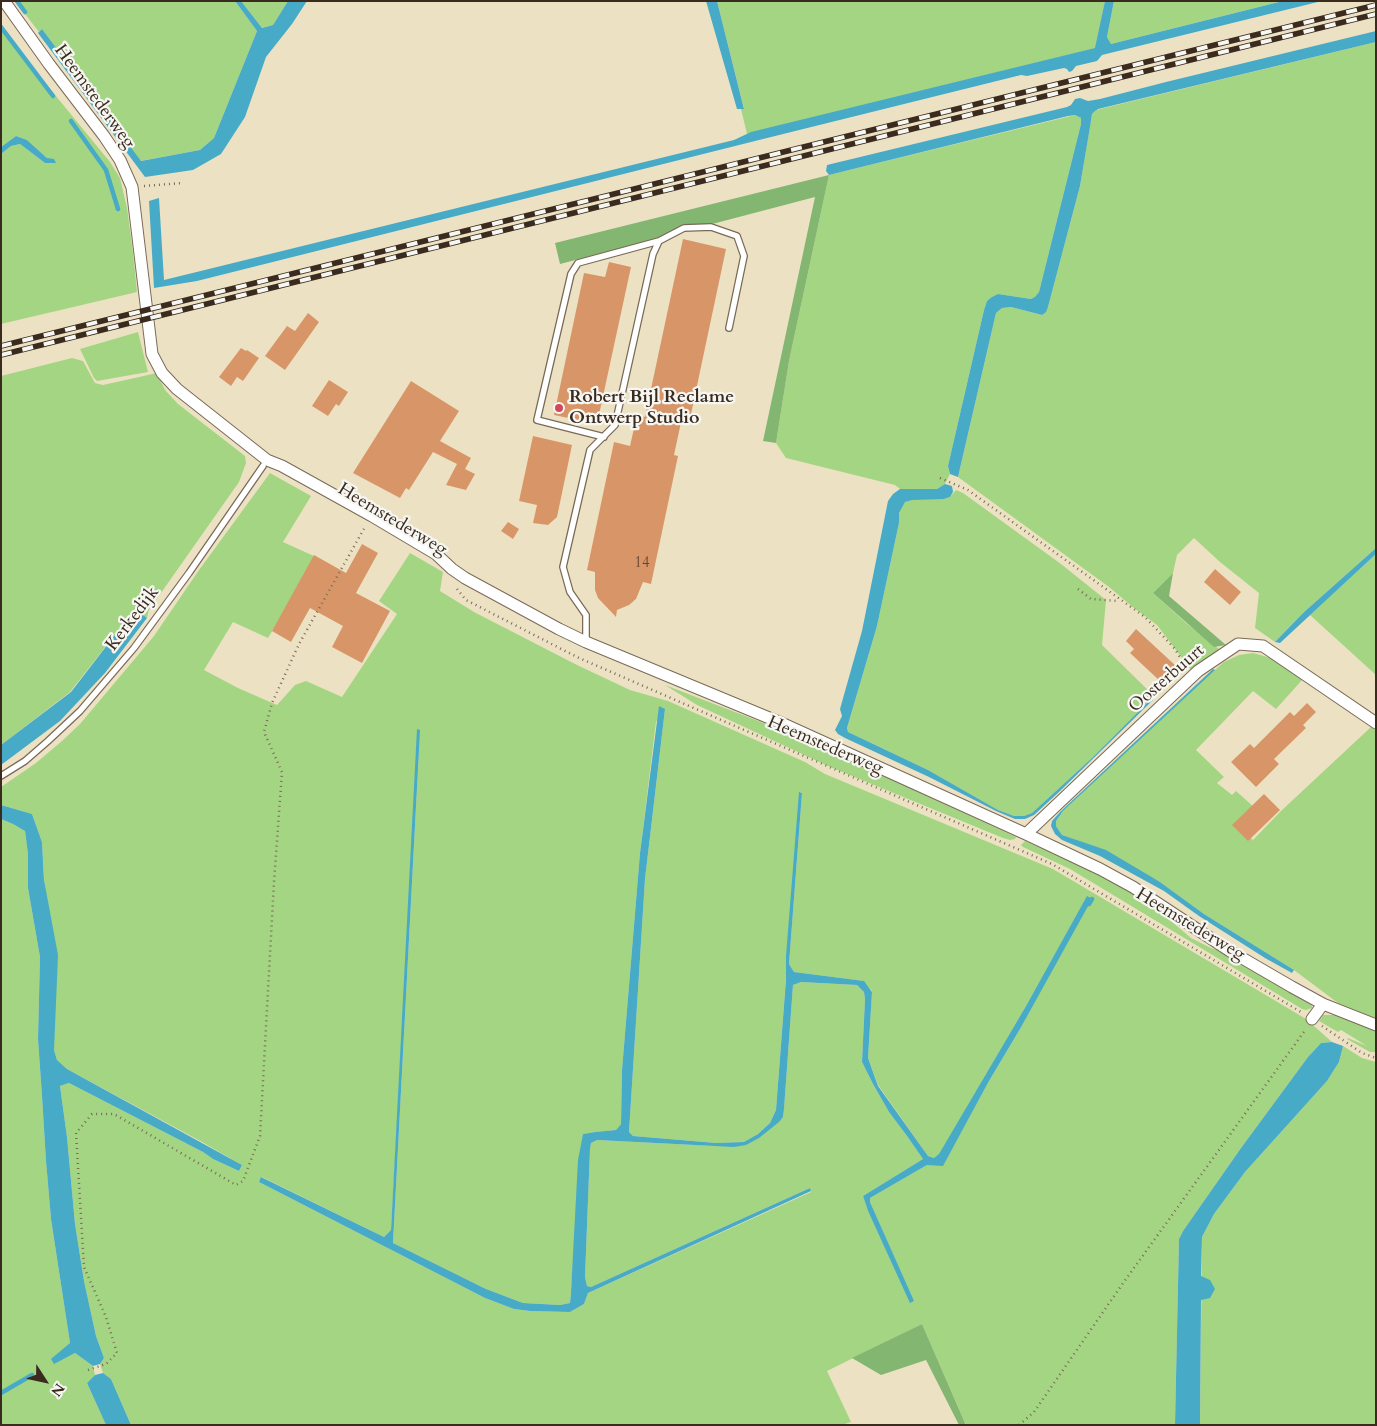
<!DOCTYPE html>
<style>
body{margin:0}
#map{position:relative;width:1377px;height:1426px;overflow:hidden;background:#ece2c3;font-family:Cardo,serif}
canvas{display:block}
.frame{position:absolute;inset:0;border:2px solid #3b2a1e;pointer-events:none}
.north{position:absolute;left:20px;top:1356px;width:50px;height:50px;-webkit-text-stroke:4px #f6f6f2;paint-order:stroke;rotate:125deg;font-size:14px;font-weight:700;line-height:20px;text-align:center;color:#3b2a1e}
.north::after{content:'';display:block;margin:auto;width:18px;height:22px;background:#3b2a1e;clip-path:polygon(50% 0,100% 100%,50% 72%,0 100%)}
</style>
<div id="map">
<canvas width="1377" height="1426"></canvas>
<div class="frame"></div>
<div class="north">N</div>
</div>
<script>
const context = document.querySelector('canvas').getContext('2d');
context.lineJoin = 'round';
function fill(path, color) { context.fillStyle = color; context.fill(path, 'evenodd'); }
const shape = rows => new Path2D(rows.map(r => 'M' + r).join(''));
function strokePath(path, color, width, dash) { context.strokeStyle = color; context.lineWidth = width; context.lineCap = dash ? 'butt' : 'round'; context.setLineDash(dash || []); context.stroke(path); }
function drawText(font, color, halo, rows, align = 'center') {
  context.font = font + ' Cardo,serif'; context.lineWidth = 4.5; context.setLineDash([]); context.textBaseline = 'middle'; context.strokeStyle = halo; context.fillStyle = color; for (const [text, x, y, turn = 0] of rows) {
    context.save(); context.translate(x, y); context.rotate((+turn || 0) * Math.PI / 180); context.textAlign = isNaN(turn) ? turn : align; if (halo) context.strokeText(text, 0, 0); context.fillText(text, 0, 0); context.restore();
  }
}
const green = shape([
 [15,1,235,1,257,31,214,138,200,150,140,161,42,29,39,32],
 [241,1,288,1,273,25,262,28],
 [717,1,1105,1,1096,48,747,134,741,109,744,108],
 [1114,1,1283,1,1111,44,1107,37],
 [1,29,110,162,120,178,127,208,133,253,137,292,1,324,1,154,11,146,20,144,45,163,47,158,27,140,16,136,1,147],
 [1376,42,1376,548,1303,613,1275,642,1255,628,1259,593,1220,562,1194,538,1177,555,1173,573,1153,593,1186,623,1219,649,1192,671,1157,625,1134,608,1109,587,958,477,996,313,1002,308,1011,307,1042,315,1048,307,1080,186,1092,114,1096,110],
 [1075,115,1081,118,1081,124,1039,292,1035,298,1031,299,998,294,987,301,984,310,948,466,950,474,945,484,937,489,900,489,895,485,786,458,776,443,789,361,829,175],
 [138,332,148,372,97,381,94,378,80,349],
 [72,358,83,361,95,383,103,385,157,373,165,390,178,404,245,456,246,463,239,482,149,610,147,618,135,609,70,692,1,745,1,376],
 [270,473,311,496,283,542,316,557,268,638,233,622,204,670,238,688,277,705,295,685,306,681,342,697,397,614,379,601,410,553,443,572,440,591,474,612,577,665,630,690,668,701,805,762,825,774,1053,869,1291,1010,1306,1019,1332,1042,1321,1043,1308,1057,1241,1148,1183,1231,1179,1239,1175,1425,966,1425,922,1324,827,1371,851,1422,842,1425,131,1425,111,1379,103,1373,100,1364,104,1358,96,1336,84,1281,75,1224,67,1137,60,1086,69,1083,203,1152,213,1159,239,1171,242,1165,202,1142,67,1069,57,1060,54,1050,42,842,32,814,1,805,1,787,36,763,62,741,80,724,154,636,199,570],
 [665,709,645,879,629,1132,633,1136,716,1143,744,1142,758,1134,770,1123,776,1110,800,792,802,793,789,964,794,972,863,981,872,991,868,1058,878,1085,928,1156,934,1158,939,1155,1026,1006,1087,897,1020,1029,989,1081,943,1165,927,1165,870,1198,870,1202,913,1301,911,1302,868,1211,863,1196,923,1159,907,1136,889,1112,873,1084,862,1062,865,999,864,992,857,985,801,982,793,985,784,1109,783,1117,746,1145,716,1146,597,1140,591,1143,590,1149,585,1277,587,1286,591,1287,810,1188,811,1192,588,1293,584,1304,570,1312,530,1311,514,1309,485,1298,259,1182,262,1177,384,1237,391,1230,420,730,393,1243,486,1289,523,1303,560,1305,570,1303,583,1134,595,1132,616,1130,621,1124,622,1070,640,853,656,722],
 [956,490,963,493,1061,564,1106,600,1102,645,1154,696,1092,758,1032,813,1024,816,1014,816,998,810,928,770,848,732,847,728,877,626,899,523,899,513,902,505,905,502,912,499,944,499,950,497],
 [1376,554,1376,675,1310,615],
 [1253,653,1264,656,1276,660,1303,679,1276,709,1253,691,1196,750,1224,777,1217,783,1232,795,1236,791,1255,808,1238,826,1253,840,1281,811,1371,727,1376,730,1376,1019,1338,1003,1294,970,1204,914,1160,882,1083,843,1062,835,1056,826,1056,821,1063,811,1202,681,1224,662,1239,655],
 [665,685,805,739,1016,837,1015,839,1010,840,1003,838,828,766,697,705],
 [1,819,13,824,25,831,28,854,28,888,40,957,38,1039,42,1096,46,1161,51,1219,70,1343,54,1363,75,1353,93,1366,95,1375,87,1383,106,1425,1,1425],
 [1025,841,1098,874,1141,898,1158,910,1191,938,1211,948,1225,952,1310,1004,1312,1006,1312,1008,1306,1010,1302,1009,1070,869,1023,847,1021,845],
 [1323,1015,1336,1015,1376,1031,1375,1052,1370,1052,1347,1039,1348,1038,1367,1046,1341,1030,1338,1032,1319,1021],
 [1343,1046,1362,1058,1376,1062,1376,1425,1200,1425,1202,1237,1214,1214,1245,1172,1327,1081,1339,1062]
]);
const forest = shape([
 [829,175,789,361,776,443,763,441,815,197,560,264,555,243],
 [1173,573,1169,596,1226,645,1214,647,1153,593],
 [922,1324,965,1423,965,1425,959,1425,926,1360,881,1375,852,1358]
]);
const water = shape([
 [235,1,241,1,262,28,273,25,288,1,307,1,292,24,266,57,245,117,221,154,193,170,145,177,38,33,42,29,141,161,200,150,214,138,257,31],
 [706,1,717,1,744,109,737,109],
 [1105,1,1114,1,1107,37,1111,44,1283,1,1322,1,1102,55,1097,61,1076,66,1072,71,1069,72,1067,69,1064,68,1027,76,1021,75,759,140,197,281,154,288,149,201,159,198,164,280,734,140,751,132,1095,48],
 [1376,31,1376,42,1098,109,1095,111,1092,114,1090,127,1080,186,1048,307,1046,312,1042,315,1011,307,1002,308,996,313,958,477,950,474,948,466,984,310,987,301,992,297,998,294,1031,299,1035,297,1039,292,1081,124,1081,118,1075,115,1068,116,829,175,826,171,827,165,1067,107,1071,105,1075,99,1080,98,1088,101,1100,99,1166,82],
 [16,136,27,140,47,158,54,159,56,163,45,163,20,144,11,146,1,154,1,147],
 [945,484,952,486,953,492,950,497,944,499,912,500,905,502,899,513,899,523,877,626,847,728,848,732,928,770,998,810,1014,816,1024,816,1032,813,1092,758,1151,699,1153,700,1059,792,1034,815,1025,819,1015,819,996,811,929,777,845,738,838,734,835,730,842,716,840,709,862,631,888,501,893,494,900,489,937,489],
 [1376,548,1376,554,1280,643,1275,642,1303,613],
 [135,609,147,618,105,673,60,721,1,765,1,745,71,692],
 [1213,669,1215,670,1063,811,1056,821,1056,826,1062,835,1106,850,1160,882,1204,914,1294,970,1292,973,1265,958,1199,916,1164,891,1100,856,1062,840,1055,834,1051,826,1052,821,1061,811],
 [659,706,665,709,645,879,629,1132,633,1136,716,1143,744,1142,758,1134,770,1123,776,1110,786,979,786,956,799,792,802,793,789,964,794,972,864,981,872,992,868,1058,878,1086,928,1156,934,1158,939,1154,1026,1006,1087,896,1092,899,1020,1029,989,1081,943,1166,927,1165,870,1198,870,1202,914,1301,910,1303,868,1211,863,1196,923,1159,907,1136,889,1112,873,1084,862,1062,865,999,864,992,857,985,801,982,793,985,784,1109,783,1117,779,1122,759,1138,746,1145,734,1147,597,1140,591,1143,590,1149,585,1277,587,1286,591,1287,810,1188,811,1191,588,1293,584,1304,570,1312,530,1311,514,1309,485,1298,259,1182,261,1177,384,1237,391,1230,417,729,420,730,393,1243,486,1289,523,1303,560,1305,570,1303,571,1292,578,1160,583,1134,595,1132,616,1130,621,1124,622,1070,640,853],
 [1,805,32,814,42,842,44,880,58,955,54,1050,57,1060,67,1069,242,1165,239,1171,213,1159,203,1152,69,1083,60,1086,67,1137,75,1224,84,1281,96,1336,104,1358,100,1364,93,1366,75,1353,54,1364,51,1359,70,1343,51,1219,46,1161,42,1096,38,1039,40,957,28,888,28,854,25,831,13,824,1,819],
 [1332,1042,1343,1046,1339,1062,1327,1081,1245,1172,1214,1214,1202,1237,1201,1276,1210,1280,1215,1289,1210,1298,1201,1300,1200,1425,1175,1425,1179,1239,1183,1231,1241,1148,1308,1057,1321,1043],
 [103,1373,111,1379,131,1425,106,1425,87,1383,95,1375]
]);
const stream = shape([
 [17,1,25,12],
 [1,27,53,96],
 [71,121,106,170,118,209],
 [1089,904,1092,899,1089,904],
 [1,1393,32,1375]
]);
const building = shape([
 [683,239,726,249,691,414,683,413,674,455,678,456,651,584,643,582,636,599,629,605,617,610,616,617,598,598,595,590,595,572,587,570,614,442,630,446,637,415,645,417],
 [609,262,631,267,597,424,554,415,584,273,605,277],
 [308,313,319,322,285,370,265,356,287,326,295,331],
 [241,348,246,351,247,350,259,358,243,381,237,377,231,386,219,377],
 [329,380,348,392,339,406,336,404,328,416,312,406],
 [411,381,459,411,440,441,471,458,465,469,475,474,466,490,446,485,457,464,433,452,409,490,406,488,400,498,353,473],
 [533,436,572,445,557,517,548,525,533,523,537,505,519,501],
 [508,522,519,529,513,539,501,531],
 [362,544,378,553,356,593,390,611,362,663,332,647,343,626,310,608,291,642,272,631,314,555,346,573],
 [1215,569,1241,592,1230,605,1204,582],
 [1136,629,1176,666,1161,682,1130,653,1134,649,1126,641],
 [1307,703,1316,712,1303,725,1306,728,1274,759,1279,764,1256,787,1231,762,1250,744,1254,748,1290,712,1294,716],
 [1264,794,1280,810,1248,841,1232,825]
]);
const path = shape([
 [144,186,182,183],
 [940,478,968,490,1145,617,1175,649,1186,667],
 [457,589,466,600,579,658,1052,864,1301,1012],
 [1078,589,1091,599,1119,601],
 [1322,1026,1362,1053,1376,1058],
 [88,1370,106,1364,117,1353,106,1317,84,1267,76,1133,92,1114,114,1114,236,1185,243,1181,260,1136,274,882,282,772,264,732,272,703,299,644,365,527],
 [1019,1425,1034,1412,1121,1286,1306,1029]
]);
const service = shape([
 [604,437,537,420,571,274,578,263,659,241],
 [586,642,586,615,570,592,563,567,590,450,615,425,653,254,659,241,684,228,711,227,737,236,744,256,729,328],
 [1,776,25,761,48,741,80,711,134,648,189,573,263,466]
]);
const minor = shape([
 [4,1,49,64,104,136,120,160,132,187,152,354,162,373,177,389,267,460,282,466,372,516,436,554,452,569,465,578,559,629,586,642,779,722,1026,834,1100,869,1133,887,1230,951,1292,987,1323,1004,1376,1025],
 [1026,834,1198,671,1238,644,1263,646,1376,723],
 [1312,1019,1323,1004]
]);
const rail = shape([
 [1,346,1376,5],
 [1,355,1376,14]
]);
const markers = [
 [559,408,5,"#d1495b"]
];
const numberNames = [
 ["14",642,564]
];
const streetNames = [
 ["Heemstederweg",94,97,54],
 ["Heemstederweg",392,520,31],
 ["Kerkedijk",133,619,-53],
 ["Oosterbuurt",1167,679,-41],
 ["Heemstederweg",825,746,23],
 ["Heemstederweg",1190,925,31]
];
const poiNames = [
 ["Robert Bijl Reclame",569,398],
 ["Ontwerp Studio",569,419]
];
fill(green, '#a4d583');
fill(forest, '#83b671');
fill(water, '#47aac7');
strokePath(stream, '#47aac7', 4.5);
fill(building, '#d89668');
strokePath(service, '#796a58', 8);
strokePath(minor, '#796a58', 13);
strokePath(path, '#796a58', 2.5, [1, 4]);
strokePath(service, '#fff', 5.5);
strokePath(minor, '#fff', 11);
strokePath(rail, '#3b2a1e', 5.5);
strokePath(rail, '#f6f6f2', 4, [11]);
for (const [x, y, r, color] of markers) { const dot = new Path2D(); dot.arc(x, y, r, 0, 2 * Math.PI); context.fillStyle = color; context.fill(dot); strokePath(dot, '#f6f6f2', 2); }
drawText('15px', '#624530', null, numberNames);
drawText('18px', '#3b2a1e', '#f6f6f2', streetNames);
drawText('bold 18px', '#3b2a1e', '#f6f6f2', poiNames, 'left');
</script>
